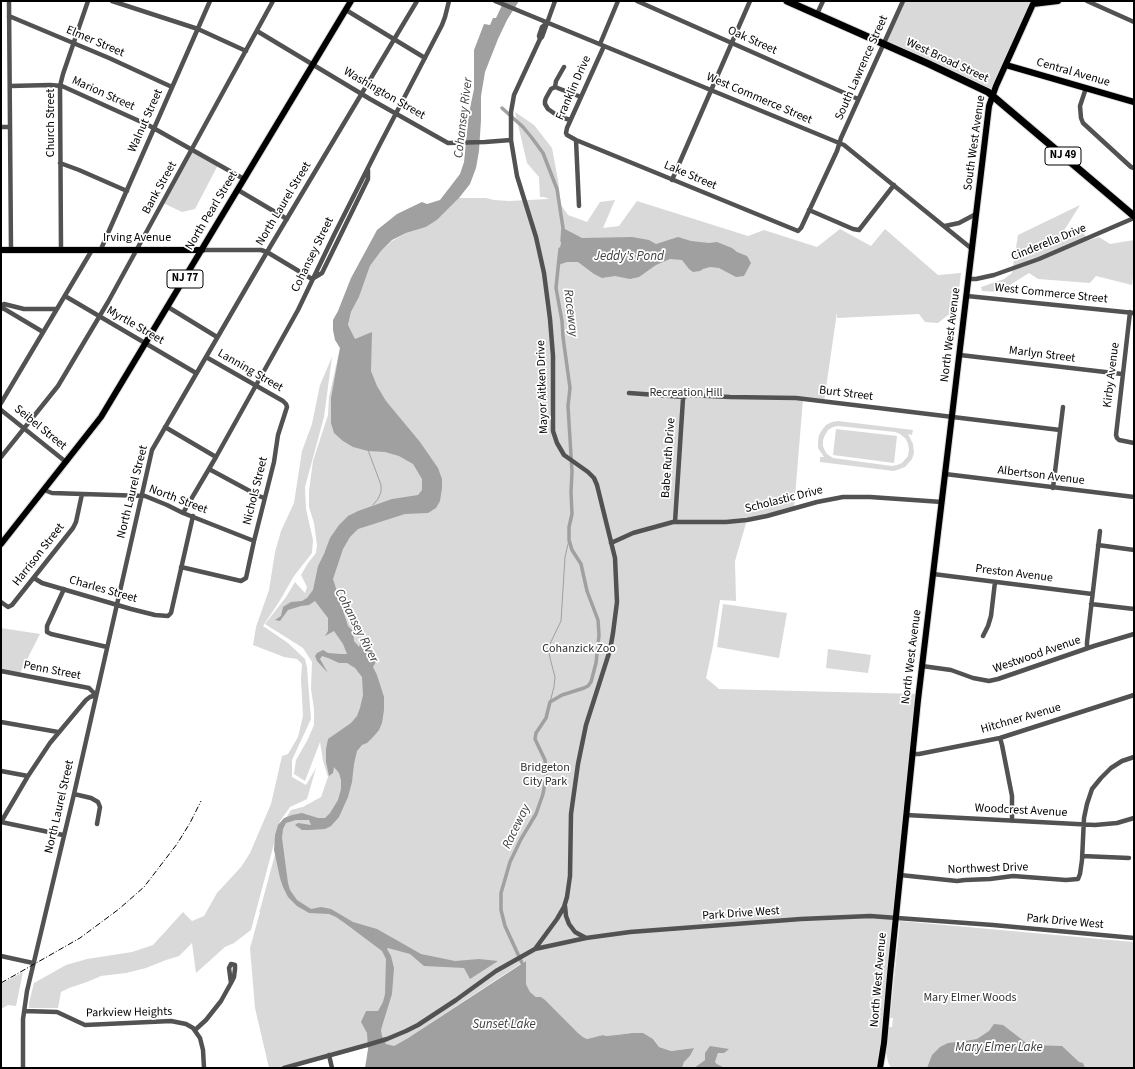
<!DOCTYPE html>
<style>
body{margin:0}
#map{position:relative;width:1135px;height:1069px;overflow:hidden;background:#fff;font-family:"Source Sans 3",sans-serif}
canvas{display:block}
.frame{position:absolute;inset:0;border:2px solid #000;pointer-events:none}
</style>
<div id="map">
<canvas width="1135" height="1069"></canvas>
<div class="frame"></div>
</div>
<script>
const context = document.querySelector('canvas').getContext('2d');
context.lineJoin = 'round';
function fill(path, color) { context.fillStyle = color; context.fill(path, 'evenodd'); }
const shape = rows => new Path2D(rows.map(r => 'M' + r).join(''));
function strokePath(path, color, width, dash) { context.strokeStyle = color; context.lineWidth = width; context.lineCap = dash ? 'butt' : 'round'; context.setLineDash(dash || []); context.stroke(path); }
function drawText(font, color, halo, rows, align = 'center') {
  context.font = font + ' "Source Sans 3",sans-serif'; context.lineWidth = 3.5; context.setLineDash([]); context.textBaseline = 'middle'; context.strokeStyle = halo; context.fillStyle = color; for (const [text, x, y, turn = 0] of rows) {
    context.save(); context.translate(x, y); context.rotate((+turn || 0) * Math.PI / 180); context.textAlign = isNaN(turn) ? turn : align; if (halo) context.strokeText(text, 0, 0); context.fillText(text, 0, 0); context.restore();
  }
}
const green = shape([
 [903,1,1034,1,992,95,884,44],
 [515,112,534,125,552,148,558,180,561,205,568,215,587,222,600,202,615,200,603,228,619,226,637,201,748,236,764,230,817,247,840,229,871,246,885,229,938,275,961,273,956,314,948,315,938,323,925,322,919,314,837,318,837,312,824,402,803,399,794,509,747,520,735,561,736,601,720,600,713,646,706,678,719,689,919,694,890,975,880,1053,876,1068,725,1068,717,1064,715,1062,718,1053,705,1053,705,1060,694,1068,682,1068,684,1062,690,1056,693,1048,671,1051,659,1047,653,1039,632,1033,616,1035,606,1036,603,1035,587,1039,583,1037,578,1033,541,997,536,997,530,992,526,984,525,961,482,989,408,1038,394,1046,368,1049,367,1045,284,1068,269,1068,255,1008,250,948,260,912,259,910,260,910,284,821,291,810,303,807,321,797,328,777,323,761,320,742,305,781,294,774,296,760,308,739,314,725,314,709,311,689,312,662,303,648,265,624,286,597,295,582,305,593,307,587,301,575,308,563,316,553,317,545,314,523,309,507,309,491,313,461,328,415,329,397,340,348,348,325,351,312,359,297,370,266,381,251,392,241,406,233,426,227,437,220,459,198,486,198,494,200,509,201,549,199,544,197,540,197,539,177,527,163],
 [192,150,218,165,195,209,182,212,163,203],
 [1080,205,1060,237,1080,229,1089,240,1099,237,1110,244,1134,240,1134,268,1132,285,1096,276,1090,283,1038,279,1029,273,999,292,982,291,981,287,1004,279,1012,273,1018,235],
 [332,357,324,417,305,487,306,509,313,540,312,553,294,576,279,602,263,626,288,643,305,659,307,668,311,719,292,760,292,777,306,785,316,768,307,799,290,807,280,821,251,930,234,943,225,947,196,973,192,943,179,956,166,960,146,968,126,973,101,976,87,982,69,988,61,992,58,1008,29,1008,29,1003,34,983,66,965,87,959,132,952,153,945,183,912,192,921,204,916,217,893,241,867,250,853,271,804,282,756,288,754,298,737,303,716,301,679,302,664,297,659,284,657,253,645,256,627,269,590,275,552,281,531,294,503,302,451,312,424,320,385],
 [838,421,913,430,912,435,908,434,913,444,914,453,912,459,905,467,894,471,820,462,820,457,824,457,818,448,818,441,819,435,822,430,826,425,832,422],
 [838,426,895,432,900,434,906,439,908,444,909,449,908,456,902,463,897,465,892,466,833,458,827,454,825,451,823,446,823,440,825,435,828,430,833,427],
 [836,429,897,436,894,463,833,455],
 [723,604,787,613,779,658,717,647],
 [1,628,40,634,19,675,1,671],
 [828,649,871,655,868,673,826,668],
 [900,921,1134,942,1134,1068,891,1068,888,1062,886,1053,888,1027,892,1027,893,1018,890,1018],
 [23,972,16,1006,8,1005,1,1009,1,984]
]);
const water = shape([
 [504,1,519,1,507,20,498,39,485,72,481,96,481,120,479,151,476,168,470,184,459,198,437,220,426,227,406,233,392,240,381,251,370,266,359,297,351,312,348,325,355,339,372,332,371,371,377,386,386,401,420,442,438,468,442,479,442,488,440,501,436,508,428,513,405,514,358,529,350,537,343,549,333,579,348,626,353,631,354,641,359,647,362,639,364,648,367,654,370,658,377,660,373,667,377,675,384,697,384,710,382,723,379,730,374,736,367,743,362,745,357,751,354,764,352,782,348,797,339,817,331,826,325,829,309,830,302,830,295,825,298,823,311,825,309,820,296,820,286,823,283,829,282,838,288,883,290,890,297,900,311,909,321,907,331,909,353,922,377,929,421,954,455,961,479,959,498,961,470,979,464,968,424,966,410,954,388,948,387,949,391,956,394,968,392,994,383,1023,381,1030,382,1036,386,1044,394,1046,408,1038,526,961,526,984,530,992,536,997,541,997,545,1000,578,1033,583,1037,587,1039,603,1035,606,1036,616,1035,632,1033,643,1033,653,1039,659,1047,671,1051,694,1048,690,1056,684,1062,682,1068,365,1068,368,1049,367,1033,361,1022,366,1011,378,1011,383,1002,385,994,386,959,382,951,346,924,336,917,329,914,309,913,297,906,288,897,283,887,280,878,274,850,275,835,278,825,284,818,292,815,302,813,318,818,325,818,330,813,338,800,341,789,341,780,339,773,334,767,333,773,329,776,326,762,326,749,328,739,351,723,357,716,360,708,363,695,362,677,355,668,347,663,339,663,328,658,322,656,320,659,328,673,317,661,315,656,317,653,323,650,328,653,341,654,347,654,343,644,334,631,325,636,328,631,328,618,315,601,309,605,301,606,288,610,280,621,275,620,281,616,283,607,291,602,302,601,307,598,313,590,318,566,324,554,330,538,339,525,348,516,358,511,392,499,418,495,422,490,422,479,413,464,399,456,385,452,368,451,353,447,343,441,334,433,331,423,331,398,340,348,335,340,333,330,333,320,338,311,351,278,377,230,397,214,422,202,427,204,440,200,460,174,464,162,469,113,474,89,474,50,484,24,490,25,493,18,496,18],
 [563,228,582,238,632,237,649,240,656,244,678,237,691,241,709,243,717,242,732,248,737,252,747,256,751,263,744,276,736,277,719,268,710,267,703,269,700,271,693,272,689,269,682,260,670,259,656,265,639,277,630,279,615,276,602,278,594,274,578,262,567,262,558,265,559,253,562,238],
 [994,1024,1003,1025,1029,1045,1062,1046,1079,1062,1083,1063,1085,1068,927,1068,932,1055,940,1047,948,1043,965,1041,977,1039,989,1031],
 [710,1046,729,1049,724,1053,718,1053,715,1062,717,1064,725,1068,694,1068,705,1060,705,1053]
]);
const stream = shape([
 [368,450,381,485,381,492,378,499,373,505],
 [550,702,554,687,555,677,550,658,548,648,561,621,565,557,569,540]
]);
const canal = shape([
 [502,108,523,127,532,138,543,153,557,189,563,228,562,241],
 [522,963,505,926,501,910,501,893,510,862,521,839,536,814,543,794,546,777,545,760,535,739,536,733,546,718,550,702,562,695,584,688,588,686,591,682,596,663,599,635,598,620,587,591,581,564,572,550,569,540,569,527,572,514,571,492,572,472,568,406,570,388,563,337,562,321,556,288,560,249]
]);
const minor = shape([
 [9,1,11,250],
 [112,1,198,29,246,51],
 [495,1,844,145,972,249],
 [637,1,858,99],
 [1087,1,1134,22],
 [346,10,425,58],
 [817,14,823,1],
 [9,16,109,58,172,87],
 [257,31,370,99,448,143,485,142,511,140],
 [540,39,539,36,542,27,547,23],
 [600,44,618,1],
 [604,46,567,128,566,133,567,135,576,140,798,231,801,228,837,151,841,138,903,1],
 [10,86,50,85,62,86,148,125,244,179],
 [555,87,556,81,564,67],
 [1086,88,1080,106,1081,118,1083,123,1131,167,1134,168],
 [570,120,558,116,548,109,545,104,545,101,546,98,551,89,555,87,581,97],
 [1,127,10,127],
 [576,140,579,206],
 [60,163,79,170,127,191],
 [672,180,750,1],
 [238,190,287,219],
 [809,210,853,229,859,230,894,185],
 [945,226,959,223,976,214],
 [61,249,60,86,63,74,88,1],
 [101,249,210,1],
 [202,250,261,250,267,252,312,279],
 [312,279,322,273,368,179,368,170],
 [969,279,976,279,994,275,1039,259,1134,218],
 [65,296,196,373],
 [967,296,1134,313],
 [1,307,43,332],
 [168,307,217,337],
 [1,309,4,304,24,309,57,309],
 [1130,312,1116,435,1117,438,1119,440,1134,443],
 [960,355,1122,374],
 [629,393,684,397,688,395,730,397,796,398,1060,430],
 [1,403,92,250],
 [1,410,66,462],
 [165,427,216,457],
 [1,457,58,386,108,302,273,1],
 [209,469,259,496,264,498],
 [945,474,1134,497],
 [1053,488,1063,407],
 [44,490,52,493,145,496,167,505,183,513,254,541],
 [183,513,216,457,298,310,334,235,379,146,442,25,445,17,449,1],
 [675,522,683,399,684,397],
 [611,543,633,533,673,522,726,522,747,520,767,516,817,502,843,497,870,497,942,502],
 [1098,545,1134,550],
 [181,567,241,581,246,578,254,541,274,462,278,435,287,407,286,404,283,401,206,357],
 [933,574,1092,594],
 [34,578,42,583,131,609,155,615,168,616,171,613,193,516],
 [64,589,47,626,47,632,51,634,107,647],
 [1,602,8,607,12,605,73,528,76,522,82,494],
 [1091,604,1134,609],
 [983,636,988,626,991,616,995,582],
 [1087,648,1087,642,1100,531],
 [922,666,951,670,973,678,989,681,998,679,1094,646,1134,634],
 [1,671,89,688,96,695,90,697,86,700,50,743,28,776,1,822],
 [1,722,58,732],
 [1000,738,1002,745,1012,796,1012,821],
 [912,754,919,754,1000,738,1134,695],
 [1,771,28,776],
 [74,794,91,798,98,802,100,807,97,824],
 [906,815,1095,825,1117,823,1134,818],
 [1,822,63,835],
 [1082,856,1129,858],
 [900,875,957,881,965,880,990,879,1013,876,1066,880,1078,879,1080,874,1082,860,1084,818,1087,804,1092,789,1101,778,1111,768,1122,761,1134,757],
 [565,906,566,916,569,924,575,932,586,938],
 [535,949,557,919,564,907,567,897,570,876,571,814,578,764,586,725,610,650,613,633,617,602,615,558,597,485,594,478,588,472,564,455,557,443,553,431,553,356,550,319,544,273,536,237,517,176,511,140,511,112,514,95,540,39,542,37,555,1],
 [1,956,33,963],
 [231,964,235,965,235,969,234,977,231,983,229,968,231,964],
 [24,1011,57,1012,85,1025,171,1021,186,1024,193,1028,200,1038,203,1050,204,1068],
 [195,1030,206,1020,221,1001,231,983],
 [329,1055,332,1068],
 [23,1068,23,1019,27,991,74,794,152,450,267,252,417,1],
 [284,1068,367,1045,387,1039,406,1031,418,1025,456,1000,496,971,535,949,586,938,630,932,801,919,870,916,993,925,1134,938]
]);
const major = shape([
 [1006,65,1134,102],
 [1,250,202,250],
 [1,544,101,417,351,1],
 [880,1068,884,1043,890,975,918,700,989,106,996,86,1033,4,1058,1]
]);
const highway = shape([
 [787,1,929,64,988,92,1134,216]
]);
const rail = shape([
 [1,983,80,938,119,909,144,887,177,844,190,823,201,801]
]);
const shields = [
 [1063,156,36],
 [185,279,36]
];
const shieldNames = [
 ["NJ 49",1063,156],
 ["NJ 77",185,279]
];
const streetNames = [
 ["Oak Street",752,41,24],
 ["Elmer Street",95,42,23],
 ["West Broad Street",947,61,25],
 ["South Lawrence Street",862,68,-66],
 ["Central Avenue",1073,73,16],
 ["Franklin Drive",574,88,-66],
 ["Marion Street",103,94,24],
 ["Washington Street",384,94,30],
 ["West Commerce Street",759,99,23],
 ["Walnut Street",146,121,-66],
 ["Church Street",51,123,-90],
 ["South West Avenue",975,143,-82],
 ["Lake Street",690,176,23],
 ["Bank Street",160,188,-61],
 ["North Laurel Street",284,204,-59],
 ["North Pearl Street",212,211,-59],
 ["Irving Avenue",137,238],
 ["Cinderella Drive",1049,243,-22],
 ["Cohansey Street",313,255,-64],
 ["West Commerce Street",1051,294,6],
 ["Myrtle Street",135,326,30],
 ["North West Avenue",951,335,-83],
 ["Marlyn Street",1042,355,7],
 ["Lanning Street",250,371,30],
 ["Kirby Avenue",1112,375,-83],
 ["Mayor Aitken Drive",543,387,-92],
 ["Burt Street",846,394,7],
 ["Seibel Street",40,428,39],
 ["Babe Ruth Drive",669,458,-86],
 ["Albertson Avenue",1041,476,7],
 ["Nichols Street",256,491,-76],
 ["North Laurel Street",133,492,-76],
 ["North Street",178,500,21],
 ["Scholastic Drive",784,500,-14],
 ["Harrison Street",39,555,-52],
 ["Preston Avenue",1014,574,7],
 ["Charles Street",103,590,16],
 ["Westwood Avenue",1037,655,-19],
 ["North West Avenue",912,657,-83],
 ["Penn Street",52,671,11],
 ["Hitchner Avenue",1021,719,-16],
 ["North Laurel Street",60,807,-77],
 ["Woodcrest Avenue",1021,811,3],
 ["Northwest Drive",988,869,-2],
 ["Park Drive West",741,914,-4],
 ["Park Drive West",1065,922,5],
 ["North West Avenue",879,980,-85],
 ["Parkview Heights",129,1013,-1]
];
const parkNames = [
 ["Recreation Hill",686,393],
 ["Cohanzick Zoo",579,649],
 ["Bridgeton",545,768],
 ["City Park",545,782],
 ["Mary Elmer Woods",970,998]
];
const waterNames = [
 ["Cohansey River",464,118,-83],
 ["Jeddy's Pond",629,257],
 ["Raceway",570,313,83],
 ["Cohansey River",356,626,63],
 ["Raceway",517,827,-64],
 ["Sunset Lake",504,1025],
 ["Mary Elmer Lake",999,1048]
];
fill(green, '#d9d9d9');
fill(water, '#a0a0a0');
strokePath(stream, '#a0a0a0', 1);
strokePath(canal, '#a0a0a0', 3.5);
strokePath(major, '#dbdbdb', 8);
strokePath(highway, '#dbdbdb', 9);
strokePath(minor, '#525252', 4.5);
strokePath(major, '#000', 6);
strokePath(highway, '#000', 7);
strokePath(rail, '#000', 1, [6, 2, 1, 2]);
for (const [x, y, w] of shields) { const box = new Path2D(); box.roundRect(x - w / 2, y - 9, w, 18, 3); context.fillStyle = '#fff'; context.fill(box); strokePath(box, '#000', 1); }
drawText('bold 11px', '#000', null, shieldNames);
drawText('12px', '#000', '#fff', streetNames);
drawText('12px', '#303030', '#fff', parkNames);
drawText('italic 13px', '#414141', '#fff', waterNames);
</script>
